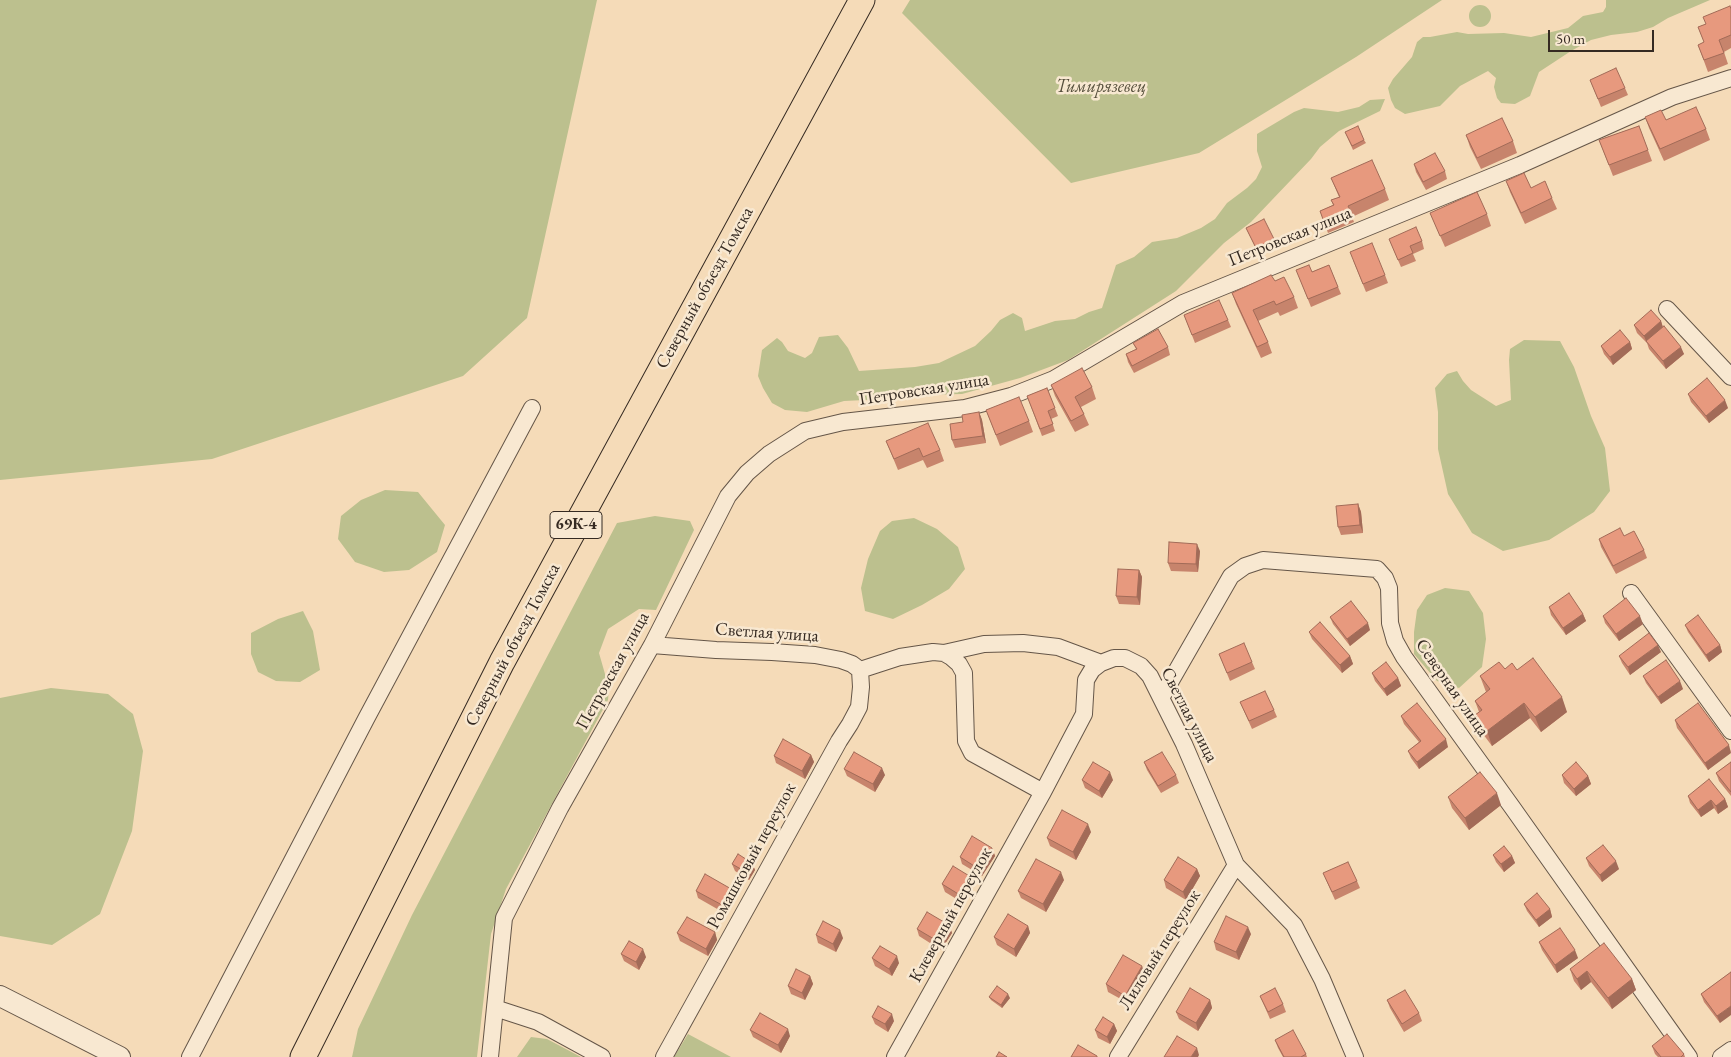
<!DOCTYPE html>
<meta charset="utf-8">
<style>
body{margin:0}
#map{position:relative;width:1731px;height:1057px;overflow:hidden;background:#f5dbb8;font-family:"EB Garamond",serif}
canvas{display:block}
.scale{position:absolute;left:1548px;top:30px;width:106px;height:22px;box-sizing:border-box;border:2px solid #352a22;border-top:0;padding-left:6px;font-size:15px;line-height:18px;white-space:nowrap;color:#352a22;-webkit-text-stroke:4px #f8e8d1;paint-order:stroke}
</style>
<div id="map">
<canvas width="1731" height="1057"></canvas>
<div class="scale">50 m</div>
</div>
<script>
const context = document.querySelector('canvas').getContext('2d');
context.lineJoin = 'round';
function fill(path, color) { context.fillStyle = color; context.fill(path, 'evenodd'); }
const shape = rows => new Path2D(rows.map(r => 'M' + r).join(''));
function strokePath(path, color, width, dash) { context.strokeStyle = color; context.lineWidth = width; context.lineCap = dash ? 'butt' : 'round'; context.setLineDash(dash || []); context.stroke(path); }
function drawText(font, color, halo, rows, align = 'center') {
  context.font = font + ' "EB Garamond",serif'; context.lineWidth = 5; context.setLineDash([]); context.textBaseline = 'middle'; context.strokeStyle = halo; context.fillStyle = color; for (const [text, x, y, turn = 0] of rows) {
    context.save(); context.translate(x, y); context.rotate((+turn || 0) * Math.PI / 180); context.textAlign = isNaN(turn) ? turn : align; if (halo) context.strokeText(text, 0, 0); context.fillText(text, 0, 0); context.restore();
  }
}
const green = shape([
 [0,0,597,0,527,318,463,376,212,459,0,480],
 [910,0,1442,0,1356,57,1199,153,1071,183,902,13],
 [1606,0,1710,0,1668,18,1653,27,1637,32,1611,35,1591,40,1571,51,1539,72,1530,96,1515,104,1501,103,1497,98,1494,87,1496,78,1488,71,1460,86,1440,106,1405,114,1395,108,1391,100,1388,88,1393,79,1412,57,1417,42,1423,37,1430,37,1457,32,1468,34,1504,33,1531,37,1568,28,1583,16,1603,12,1606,7],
 '1469 16a11 11 0 1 1 22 0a11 11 0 1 1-22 0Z',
 [1385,99,1380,111,1339,131,1320,147,1311,159,1251,222,1224,243,1176,291,1068,360,1020,378,962,394,920,395,886,399,844,401,807,412,785,410,772,403,763,388,758,376,762,350,777,338,782,342,788,351,805,358,812,353,819,337,838,335,848,348,859,371,915,367,939,363,975,346,991,331,1000,320,1013,313,1022,318,1025,331,1055,321,1075,319,1089,312,1102,308,1116,265,1134,257,1152,242,1177,238,1201,228,1215,219,1227,203,1247,188,1256,179,1262,167,1257,151,1257,134,1294,112,1304,108,1338,112,1359,107,1370,100],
 [1524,340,1560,341,1574,367,1591,416,1605,448,1610,491,1594,512,1549,540,1503,551,1472,533,1448,494,1438,449,1438,412,1435,388,1447,374,1457,371,1463,381,1471,390,1496,406,1511,400,1509,360,1510,349],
 [385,490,418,492,445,525,437,552,409,570,384,572,355,562,338,539,341,516,361,500],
 [655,516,690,521,694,530,656,610,639,609,608,629,599,653,609,688,608,700,506,889,491,934,477,1057,352,1057,358,1029,412,915,617,523],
 [914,518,937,529,958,547,965,569,949,589,922,605,893,619,865,611,861,588,868,559,880,531,892,521],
 [1445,588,1469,591,1483,613,1486,639,1482,667,1459,688,1437,681,1414,654,1414,632,1417,610,1427,595],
 [303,611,313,631,320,670,300,682,276,681,258,672,251,654,251,633,278,619],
 [51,688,108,694,133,714,143,751,132,831,100,914,52,945,0,936,0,698],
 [688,1034,731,1057,674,1057],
 [531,1037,547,1039,581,1057,517,1057]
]);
const minor = shape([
 [1667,309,1731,377],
 [1631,593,1731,731],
 [652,645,716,650,772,652,815,655,841,660,852,664,860,670,900,657,933,652,944,653,951,657,959,664,964,673,966,741,972,753,1043,792,1084,714,1086,680,1092,670,1101,663,1114,658,1125,658,1141,666,1150,676,1184,744,1236,865,1294,925,1322,979,1355,1057],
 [944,653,984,644,1023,643,1058,647,1101,663],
 [1161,698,1231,576,1245,566,1263,560,1377,569,1385,578,1389,588,1390,623,1395,641,1404,657,1512,807,1689,1057],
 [495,1008,538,1022,602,1057],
 [190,1057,366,719,532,408],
 [490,1057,504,918,560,808,652,645,728,496,747,473,769,454,805,431,843,422,965,408,1011,396,1054,379,1183,303,1520,165,1672,97,1731,78],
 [664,1057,839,741,850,724,859,707,861,687,860,670],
 [895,1057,1043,792],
 [1118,1057,1236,865],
 [1721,1057,1731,1050]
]);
const tertiary = shape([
 [0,996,120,1057]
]);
const primary = shape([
 [303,1057,502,662,862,0]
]);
const wall = shape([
 [1731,9,1731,48,1724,52,1728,64,1708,72,1698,45,1704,42,1698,27,1706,24],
 [1590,80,1625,88,1628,95,1601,107],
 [1645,117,1666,120,1706,129,1710,140,1664,161,1649,128],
 [1639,126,1652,161,1613,176,1599,140],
 [1345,132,1364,140,1366,143,1353,150],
 [1466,135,1513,141,1517,153,1481,169,1470,147],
 [1414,164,1445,171,1447,179,1426,190,1416,172],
 [1331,178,1385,189,1389,200,1352,217,1354,222,1328,233,1320,211,1333,205,1331,200,1339,197],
 [1506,181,1531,188,1552,198,1557,209,1525,224,1510,192],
 [1430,213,1487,214,1491,226,1445,247],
 [1246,228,1274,239,1277,246,1259,255],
 [1389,239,1422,241,1424,249,1413,254,1416,261,1401,267],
 [1353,260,1385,275,1388,283,1366,292],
 [1329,265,1341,294,1311,307,1299,277],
 [1275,281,1294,297,1298,308,1280,316,1278,312,1258,321,1268,342,1272,353,1261,358,1236,304,1232,293],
 [1184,315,1228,320,1231,327,1195,343],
 [1661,321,1663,327,1684,354,1666,369,1649,349,1647,343,1637,333,1634,325],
 [1630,342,1632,349,1613,365,1604,354,1601,346],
 [1133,343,1168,347,1170,355,1134,373,1128,362,1126,354,1136,349],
 [1051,385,1092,387,1096,399,1081,407,1084,414,1089,425,1075,432,1055,396],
 [1047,388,1058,416,1051,419,1055,431,1042,436,1027,396],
 [1688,394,1728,408,1709,423,1691,402],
 [986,410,1029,421,1033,432,1000,446],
 [979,412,982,420,986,443,955,448,952,440,963,422],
 [886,441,940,450,944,461,927,468,923,460,898,470],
 [1358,504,1361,512,1363,533,1341,535,1338,527],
 [1624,536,1644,550,1647,558,1616,574,1601,547,1599,539],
 [1200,551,1198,572,1171,571,1168,563],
 [1139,570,1142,577,1140,605,1119,604,1116,596],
 [1549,607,1583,614,1586,621,1566,635,1551,615],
 [1603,616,1643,624,1619,641,1605,623],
 [1330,617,1370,630,1350,646,1333,624],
 [1685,625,1720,645,1722,652,1709,662,1688,632],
 [1309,632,1350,656,1353,664,1342,673,1312,639],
 [1661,652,1630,675,1622,663,1619,656],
 [1219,654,1252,662,1255,669,1230,681],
 [1505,669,1517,670,1567,712,1541,732,1530,718,1492,746,1480,730,1475,715,1479,712,1475,701,1486,692,1480,676],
 [1372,673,1398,678,1401,686,1387,696,1375,681],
 [1643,676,1683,689,1661,704,1646,683],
 [1240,702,1274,710,1277,717,1252,729],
 [1401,716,1448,747,1419,769,1411,758,1408,751,1419,742,1404,724],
 [1675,720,1731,751,1708,770,1677,728],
 [811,755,814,762,805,779,776,763,774,756],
 [1144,762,1176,775,1179,783,1161,793,1147,770],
 [1731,762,1731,796,1719,781,1716,773],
 [844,769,885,775,875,792,847,776],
 [1562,775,1588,776,1591,784,1576,796,1564,783],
 [1082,780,1113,780,1102,798,1085,788],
 [1688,796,1725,799,1728,807,1718,814,1714,808,1701,817,1690,803],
 [1448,797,1501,805,1469,830,1452,808],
 [1091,832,1076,860,1050,846,1047,838],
 [992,848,995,856,982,876,962,864,960,857],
 [1493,855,1512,856,1515,863,1504,872,1496,862],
 [1586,858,1619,869,1602,882,1589,866],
 [752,863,755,870,749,880,735,871,732,864],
 [1197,869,1200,876,1186,900,1166,888,1164,880],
 [1323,873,1357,881,1360,888,1335,900],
 [1064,880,1046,912,1021,898,1018,891],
 [942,884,974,885,963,903,945,892],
 [696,891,736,897,726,914,698,898],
 [1524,904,1550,909,1552,917,1539,927,1527,911],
 [949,925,952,933,941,950,919,936,917,929],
 [1028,926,1030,933,1016,957,997,945,994,937],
 [715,932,717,940,708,956,680,941,677,933],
 [1251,934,1239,960,1216,950,1214,942],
 [816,935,843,938,836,952,818,943],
 [1539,942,1578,958,1557,973,1542,950],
 [621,954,646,957,639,970,624,961],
 [872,958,899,963,892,976,875,966],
 [1570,969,1632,979,1636,990,1612,1009,1591,982,1581,990,1574,981],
 [1731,972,1720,1023,1704,1002,1701,994],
 [1145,974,1128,1003,1108,992,1106,984],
 [810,976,813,984,805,1000,791,994,788,986],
 [1260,996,1283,1004,1286,1012,1270,1019],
 [989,997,1010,998,1002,1008,991,1000],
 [1210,1000,1212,1008,1198,1031,1179,1019,1176,1012],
 [1387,1000,1419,1013,1422,1021,1404,1032,1390,1008],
 [872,1017,894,1021,888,1032,875,1024],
 [1114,1024,1117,1031,1110,1044,1098,1038,1095,1030],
 [750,1030,790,1036,781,1053,753,1037],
 [1275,1040,1306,1054,1307,1057,1283,1057,1278,1048],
 [1652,1046,1684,1054,1685,1057,1658,1057,1655,1054]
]);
const shadedWall = shape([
 [1661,321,1663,328,1646,341,1644,336],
 [1630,342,1632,349,1613,365,1610,357],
 [1681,347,1684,354,1666,369,1663,361],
 [1725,400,1728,408,1709,423,1706,416],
 [979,412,982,420,986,443,983,436],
 [1358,504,1361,512,1363,533,1360,525],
 [1197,544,1200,551,1198,572,1196,564],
 [1139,570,1142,577,1140,605,1137,597],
 [1583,614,1586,621,1566,635,1563,628],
 [1640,616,1643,624,1619,641,1616,634],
 [1368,623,1370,630,1350,646,1347,639],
 [1658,645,1661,652,1630,675,1628,667],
 [1720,645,1722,652,1709,662,1706,655],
 [1350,656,1353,664,1342,673,1340,665],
 [1398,678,1401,686,1387,696,1384,689],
 [1680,681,1683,689,1661,704,1658,697],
 [1562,697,1567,712,1541,732,1535,717],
 [1524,703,1530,718,1492,746,1487,731],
 [1446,739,1448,747,1419,769,1417,762],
 [1729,745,1731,753,1708,770,1705,763],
 [811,755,814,762,805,779,802,771],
 [882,768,885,775,875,792,873,784],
 [1110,772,1113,780,1102,798,1099,791],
 [1588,776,1591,784,1576,796,1574,789],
 [1497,793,1501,805,1469,830,1465,818],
 [1725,799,1728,807,1718,814,1716,806],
 [1711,800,1714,808,1701,817,1698,810],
 [1088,824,1091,832,1076,860,1073,852],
 [992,848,995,856,982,876,979,869],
 [1512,856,1515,863,1504,872,1501,864],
 [1616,861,1619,869,1602,882,1600,875],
 [752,863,755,870,749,880,746,872],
 [1197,869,1200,876,1186,900,1183,892],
 [1061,872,1064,880,1046,912,1043,904],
 [971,877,974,885,963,903,960,895],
 [733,890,736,897,726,914,724,906],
 [1550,909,1552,917,1539,927,1536,920],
 [949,925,952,933,941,950,939,942],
 [1028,926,1030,933,1016,957,1014,949],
 [1248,927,1251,934,1239,960,1236,952],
 [840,930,843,938,836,952,833,944],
 [715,932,717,940,708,956,706,949],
 [643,949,646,957,639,970,636,962],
 [1575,950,1578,958,1557,973,1555,965],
 [897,956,899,963,892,976,889,969],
 [1142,966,1145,974,1128,1003,1125,996],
 [1587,971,1591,982,1581,990,1577,979],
 [810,976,813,984,805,1000,802,993],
 [1632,979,1636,990,1612,1009,1608,998],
 [1008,994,1010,998,1002,1008,1001,1005],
 [1210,1000,1212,1008,1198,1031,1196,1023],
 [1731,1006,1731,1015,1720,1023,1717,1016],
 [892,1014,894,1021,888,1032,885,1024],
 [1114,1024,1117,1031,1110,1044,1107,1037],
 [788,1029,790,1036,781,1053,778,1045],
 [1197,1048,1199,1055,1198,1057,1191,1057]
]);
const building = shape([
 [1730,6,1731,9,1731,35,1719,40,1724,53,1704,60,1698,45,1704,42,1698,27,1706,24,1703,17,1730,6],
 [1616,68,1625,88,1598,99,1590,80,1616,68],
 [1696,107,1706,129,1660,149,1645,117,1661,110,1666,120,1696,107],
 [1502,118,1513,141,1477,158,1466,135,1502,118],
 [1358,126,1364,140,1352,146,1345,132,1358,126],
 [1639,126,1648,150,1609,165,1599,140,1639,126],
 [1435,153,1445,171,1423,182,1414,164,1435,153],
 [1372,160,1385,189,1348,206,1350,210,1324,222,1320,211,1334,205,1331,200,1340,197,1331,178,1372,160],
 [1524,173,1531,188,1545,181,1552,198,1521,213,1506,181,1524,173],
 [1477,192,1487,214,1440,236,1430,213,1477,192],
 [1264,219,1274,239,1256,248,1246,228,1264,219],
 [1416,227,1422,241,1410,246,1413,253,1398,260,1389,239,1416,227],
 [1372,243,1385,275,1363,284,1350,252,1372,243],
 [1309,265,1312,272,1329,265,1338,287,1308,299,1296,270,1309,265],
 [1271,275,1275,281,1284,277,1294,297,1276,305,1274,301,1253,310,1268,342,1257,347,1232,293,1271,275],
 [1219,300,1228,320,1192,335,1184,315,1219,300],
 [1651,310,1661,321,1644,336,1634,325,1651,310],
 [1664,326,1681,347,1663,361,1646,341,1664,326],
 [1158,329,1168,347,1132,366,1126,354,1137,349,1133,343,1158,329],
 [1620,330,1630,342,1610,357,1601,346,1620,330],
 [1082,368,1092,387,1075,397,1084,414,1071,421,1051,385,1082,368],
 [1707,378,1725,400,1706,416,1688,394,1707,378],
 [1047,388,1055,408,1048,411,1053,424,1040,429,1027,396,1047,388],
 [1019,397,1029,421,996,435,986,410,1019,397],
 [979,412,983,436,952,440,950,424,963,422,962,415,979,412],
 [928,423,940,450,923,457,919,448,894,459,886,441,928,423],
 [1358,504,1360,525,1338,527,1336,506,1358,504],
 [1620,528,1624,536,1634,531,1644,550,1613,566,1599,539,1620,528],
 [1169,542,1197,544,1196,564,1168,563,1169,542],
 [1118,569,1139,570,1137,597,1116,596,1118,569],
 [1569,593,1583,614,1563,628,1549,607,1569,593],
 [1626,598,1640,616,1616,634,1603,616,1626,598],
 [1351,601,1368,623,1347,639,1330,617,1351,601],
 [1698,615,1720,645,1706,655,1685,625,1698,615],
 [1320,622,1350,656,1340,665,1309,632,1320,622],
 [1649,633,1658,645,1628,667,1619,656,1649,633],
 [1244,643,1252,662,1227,673,1219,654,1244,643],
 [1533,658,1562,697,1535,717,1524,703,1487,731,1475,715,1482,710,1475,701,1490,689,1480,676,1499,662,1505,669,1512,663,1517,670,1533,658],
 [1666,660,1680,681,1658,697,1643,676,1666,660],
 [1386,662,1398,678,1384,689,1372,673,1386,662],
 [1265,691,1274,710,1249,721,1240,702,1265,691],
 [1417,703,1446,739,1417,762,1408,751,1421,741,1401,716,1417,703],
 [1698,703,1729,745,1705,763,1675,720,1698,703],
 [783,739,811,755,802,771,774,756,783,739],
 [854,752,882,768,873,784,844,769,854,752],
 [1162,752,1176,775,1158,786,1144,762,1162,752],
 [1093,762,1110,772,1099,791,1082,780,1093,762],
 [1576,762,1588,776,1574,789,1562,775,1576,762],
 [1731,762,1731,792,1716,773,1731,762],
 [1480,772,1497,793,1465,818,1448,797,1480,772],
 [1709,779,1725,799,1716,806,1711,800,1698,810,1688,796,1709,779],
 [1062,810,1088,824,1073,852,1047,838,1062,810],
 [972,836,992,848,979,869,960,857,972,836],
 [1603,845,1616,861,1600,875,1586,858,1603,845],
 [1504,846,1512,856,1501,864,1493,855,1504,846],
 [738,854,752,863,746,872,732,864,738,854],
 [1178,857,1197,869,1183,892,1164,880,1178,857],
 [1036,859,1061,872,1043,904,1018,891,1036,859],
 [1348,862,1357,881,1332,892,1323,873,1348,862],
 [953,866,971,877,960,895,942,884,953,866],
 [705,874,733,890,724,906,696,891,705,874],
 [1537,893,1550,909,1536,920,1524,904,1537,893],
 [927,912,949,925,939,942,917,929,927,912],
 [1008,914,1028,926,1014,949,994,937,1008,914],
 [1226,916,1248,927,1236,952,1214,942,1226,916],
 [687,917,715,932,706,949,677,933,687,917],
 [823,921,840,930,833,944,816,935,823,921],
 [1560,928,1575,950,1555,965,1539,942,1560,928],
 [629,941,643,949,636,962,621,954,629,941],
 [1604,943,1632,979,1608,998,1587,971,1577,979,1570,969,1604,943],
 [880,946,897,956,889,969,872,958,880,946],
 [1123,955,1142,966,1125,996,1106,984,1123,955],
 [796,969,810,976,802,993,788,986,796,969],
 [1731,972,1731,1006,1717,1016,1701,994,1731,972],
 [997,986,1008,994,1001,1005,989,997,997,986],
 [1190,988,1210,1000,1196,1023,1176,1012,1190,988],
 [1275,988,1283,1004,1268,1012,1260,996,1275,988],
 [1405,990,1419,1013,1402,1024,1387,1000,1405,990],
 [878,1006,892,1014,885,1024,872,1017,878,1006],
 [760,1013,788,1029,778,1045,750,1030,760,1013],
 [1103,1017,1114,1024,1107,1037,1095,1030,1103,1017],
 [1293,1030,1306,1054,1301,1057,1284,1057,1275,1040,1293,1030],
 [1667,1034,1684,1054,1681,1057,1661,1057,1652,1046,1667,1034],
 [1177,1036,1197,1048,1191,1057,1164,1057,1177,1036],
 [1078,1045,1097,1056,1097,1057,1071,1057,1078,1045],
 [999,1052,1007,1057,996,1057,999,1052]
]);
const shields = [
 [576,525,52]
];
const shieldNames = [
 ["69К-4",576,525]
];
const parkNames = [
 ["Тимирязевец",1101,87]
];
const streetNames = [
 ["Петровская улица",1290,237,-22],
 ["Северный объезд Томска",705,288,-61],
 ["Петровская улица",924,390,-9],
 ["Светлая улица",767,633,4],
 ["Северный объезд Томска",513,645,-62],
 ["Петровская улица",613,671,-61],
 ["Северная улица",1452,688,55],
 ["Светлая улица",1189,715,63],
 ["Ромашковый переулок",752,856,-61],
 ["Клеверный переулок",951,915,-61],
 ["Лиловый переулок",1160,950,-58]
];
fill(green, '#bcc08e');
strokePath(minor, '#655648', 18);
strokePath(tertiary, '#655648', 22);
strokePath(primary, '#352a22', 27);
strokePath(minor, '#f8e8d1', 16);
strokePath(tertiary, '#f8e8d1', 20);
strokePath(primary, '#f5dbb8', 25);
fill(wall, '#c7846c');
fill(shadedWall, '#a26b58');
fill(building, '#e7997e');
strokePath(building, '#a26b58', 1);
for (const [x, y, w] of shields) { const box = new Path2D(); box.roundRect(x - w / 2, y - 13.5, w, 27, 4); context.fillStyle = '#f8e8d1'; context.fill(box); strokePath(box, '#352a22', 1); }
drawText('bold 16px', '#352a22', null, shieldNames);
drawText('italic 18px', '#57503d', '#f8e8d1', parkNames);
drawText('18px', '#352a22', '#f8e8d1', streetNames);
</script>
